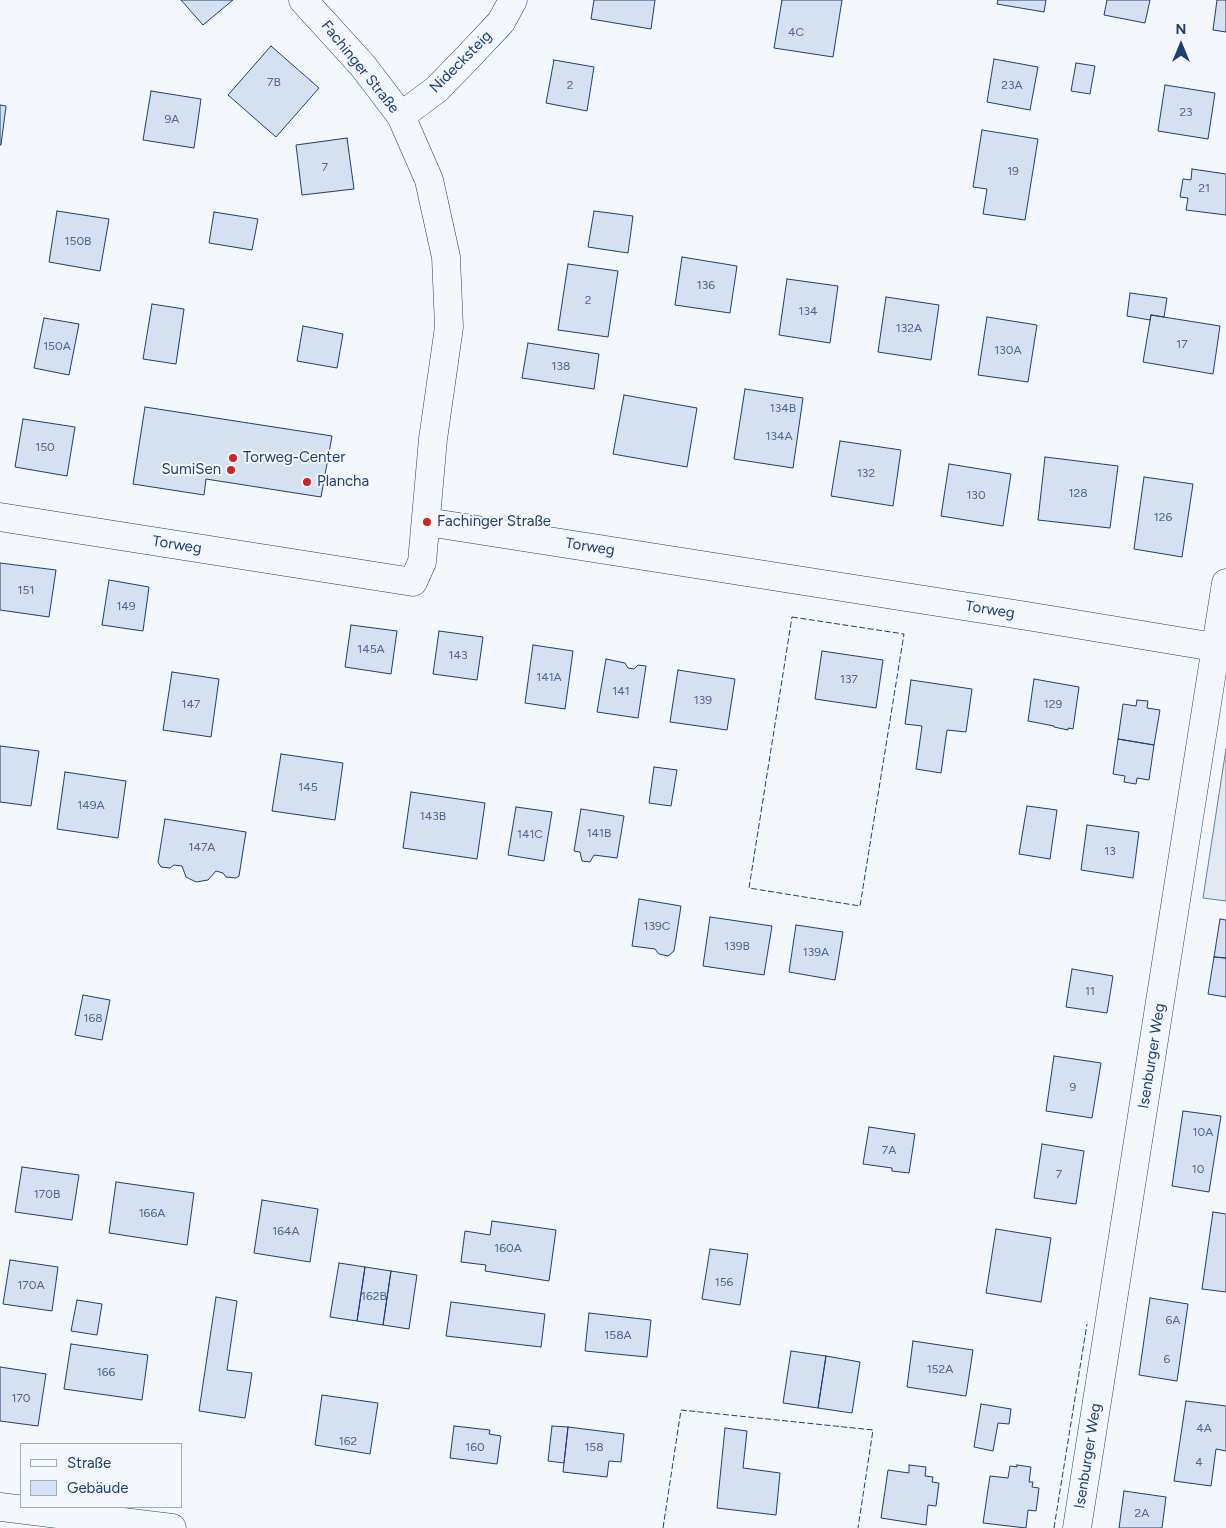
<!DOCTYPE html>
<meta charset="utf-8">
<style>
body{margin:0}
#map{position:relative;width:1226px;height:1528px;overflow:hidden;background:#f4f7fb;font-family:Figtree,sans-serif}
canvas{display:block}
.legend{position:absolute;left:20px;top:1443px;width:162px;height:65px;box-sizing:border-box;background:#f4f7fb;border:1px solid #9eadc5;margin:0;padding:6px 9px;list-style:none;font-size:15px;color:#1d3f73}
.legend li{display:flex;align-items:center;gap:10px;height:25px}
.legend b{width:25px;border:1px solid #9eadc5}
.north{position:absolute;left:1156px;top:20px;width:50px;height:50px;-webkit-text-stroke:4px #f4f7fb;paint-order:stroke;rotate:0deg;font-size:14px;font-weight:700;line-height:20px;text-align:center;color:#1d3f73}
.north::after{content:'';display:block;margin:auto;width:18px;height:22px;background:#1d3f73;clip-path:polygon(50% 0,100% 100%,50% 72%,0 100%)}
</style>
<div id="map">
<canvas width="1226" height="1528"></canvas>
<ul class="legend">
<li><b style="height:6px;background:#f4f7fb"></b>Straße</li>
<li><b style="height:14px;background:#d5e0f0"></b>Gebäude</li>
</ul>
<div class="north">N</div>
</div>
<script>
const context = document.querySelector('canvas').getContext('2d');
context.lineJoin = 'round';
function fill(path, color) { context.fillStyle = color; context.fill(path, 'evenodd'); }
const shape = rows => new Path2D(rows.map(r => 'M' + r).join(''));
function strokePath(path, color, width, dash) { context.strokeStyle = color; context.lineWidth = width; context.lineCap = dash ? 'butt' : 'round'; context.setLineDash(dash || []); context.stroke(path); }
function drawText(font, color, halo, rows, align = 'center') {
  context.font = font + ' Figtree,sans-serif'; context.lineWidth = 4; context.setLineDash([]); context.textBaseline = 'middle'; context.strokeStyle = halo; context.fillStyle = color; for (const [text, x, y, turn = 0] of rows) {
    context.save(); context.translate(x, y); context.rotate((+turn || 0) * Math.PI / 180); context.textAlign = isNaN(turn) ? turn : align; if (halo) context.strokeText(text, 0, 0); context.fillText(text, 0, 0); context.restore();
  }
}
const green = shape([
 [1226,749,1226,901,1203,898,1226,749]
]);
const building = shape([
 [181,0,233,0,203,25,181,0],
 [594,0,655,0,651,29,591,19,594,0],
 [782,0,842,0,833,57,774,48,782,0],
 [998,0,1046,0,1044,12,997,4,998,0],
 [1107,0,1150,0,1145,23,1104,15,1107,0],
 [1217,0,1226,0,1226,32,1213,30,1217,0],
 [271,46,319,88,276,137,228,95,271,46],
 [994,59,1038,67,1030,110,987,102,994,59],
 [554,60,594,67,587,111,546,103,554,60],
 [1076,63,1095,66,1090,94,1071,91,1076,63],
 [1165,85,1215,93,1208,139,1158,131,1165,85],
 [151,91,201,99,194,148,143,140,151,91],
 [0,105,6,106,1,145,0,145,0,105],
 [982,130,1038,139,1025,220,983,214,987,189,973,187,982,130],
 [347,138,354,189,302,195,296,145,347,138],
 [1192,169,1226,174,1226,215,1186,210,1188,198,1180,197,1183,179,1191,180,1192,169],
 [57,211,109,219,100,271,49,262,57,211],
 [594,211,633,216,628,253,588,247,594,211],
 [214,212,258,219,252,250,209,243,214,212],
 [682,257,737,266,730,313,675,305,682,257],
 [568,264,618,271,608,337,558,330,568,264],
 [787,279,838,286,830,343,779,335,787,279],
 [1130,293,1167,298,1164,317,1151,315,1150,320,1127,316,1130,293],
 [886,297,939,305,931,360,878,352,886,297],
 [152,304,184,309,176,364,143,359,152,304],
 [1151,315,1220,326,1213,374,1143,362,1151,315],
 [987,317,1037,325,1028,382,978,375,987,317],
 [44,318,79,324,69,375,34,368,44,318],
 [303,326,343,334,337,368,297,361,303,326],
 [528,343,599,354,594,389,522,378,528,343],
 [745,389,803,398,793,468,734,459,745,389],
 [624,395,697,408,687,467,613,454,624,395],
 [145,407,332,436,321,497,206,479,204,495,133,484,145,407],
 [23,419,75,427,67,476,15,467,23,419],
 [840,441,901,450,893,506,831,496,840,441],
 [1045,457,1118,466,1110,528,1038,520,1045,457],
 [949,464,1011,474,1003,526,941,516,949,464],
 [1144,477,1193,484,1182,557,1134,549,1144,477],
 [0,563,56,570,49,617,0,610,0,563],
 [109,580,149,587,143,631,102,625,109,580],
 [351,625,397,631,391,674,345,667,351,625],
 [439,631,483,637,477,680,433,674,439,631],
 [533,645,573,651,565,709,525,703,533,645],
 [822,651,883,660,876,708,815,699,822,651],
 [606,659,625,663,628,668,634,669,638,665,646,666,638,718,597,712,606,659],
 [678,670,735,679,727,730,670,722,678,670],
 [172,672,219,679,211,737,163,730,172,672],
 [1034,679,1079,687,1073,729,1068,728,1068,730,1054,727,1054,726,1028,721,1034,679],
 [911,680,972,689,966,732,947,730,941,773,916,769,922,726,905,724,911,680],
 [1137,700,1148,701,1147,708,1160,710,1154,745,1118,739,1123,704,1136,706,1137,700],
 [1118,739,1154,745,1149,780,1137,778,1136,784,1124,782,1125,776,1113,774,1118,739],
 [0,746,39,751,31,806,0,802,0,746],
 [281,754,343,763,335,820,272,811,281,754],
 [654,767,677,770,671,806,649,803,654,767],
 [65,772,126,781,118,838,57,829,65,772],
 [411,792,485,803,477,859,403,848,411,792],
 [1027,806,1057,810,1050,859,1019,854,1027,806],
 [516,807,552,812,544,861,508,855,516,807],
 [581,809,624,816,617,858,594,855,590,862,582,861,580,852,574,851,581,809],
 [165,819,246,832,239,876,236,878,226,877,223,873,216,871,208,880,196,882,186,877,182,866,174,865,170,868,161,867,158,862,165,819],
 [1087,825,1139,832,1133,878,1081,870,1087,825],
 [639,899,681,906,674,951,668,956,659,954,655,949,632,946,639,899],
 [710,917,772,926,764,975,703,966,710,917],
 [1220,919,1226,920,1226,958,1214,957,1220,919],
 [796,925,843,932,835,980,789,972,796,925],
 [1214,957,1226,958,1226,997,1208,994,1214,957],
 [1072,969,1113,976,1107,1013,1066,1007,1072,969],
 [83,995,110,1000,102,1040,75,1035,83,995],
 [1054,1056,1101,1063,1092,1118,1046,1111,1054,1056],
 [1183,1111,1221,1116,1209,1192,1172,1186,1183,1111],
 [869,1127,915,1134,909,1173,892,1171,892,1168,863,1164,869,1127],
 [1042,1144,1084,1151,1076,1204,1034,1198,1042,1144],
 [22,1167,79,1175,72,1220,15,1212,22,1167],
 [116,1182,194,1193,187,1245,109,1233,116,1182],
 [262,1200,318,1209,310,1262,254,1253,262,1200],
 [1213,1212,1226,1214,1226,1292,1202,1289,1213,1212],
 [492,1221,556,1230,549,1281,485,1271,486,1265,461,1262,465,1231,490,1235,492,1221],
 [996,1229,1051,1238,1041,1302,986,1293,996,1229],
 [710,1249,748,1254,740,1305,702,1299,710,1249],
 [10,1260,58,1267,52,1311,3,1304,10,1260],
 [339,1263,365,1267,357,1321,330,1317,339,1263],
 [365,1267,391,1271,383,1325,357,1321,365,1267],
 [391,1271,417,1275,409,1329,383,1325,391,1271],
 [216,1297,237,1301,227,1370,252,1373,245,1418,199,1411,216,1297],
 [1150,1298,1188,1304,1177,1381,1139,1375,1150,1298],
 [77,1300,102,1304,97,1335,71,1331,77,1300],
 [451,1302,545,1314,541,1347,446,1336,451,1302],
 [589,1313,651,1320,647,1357,585,1351,589,1313],
 [913,1341,973,1350,966,1396,907,1387,913,1341],
 [71,1344,148,1355,142,1400,64,1389,71,1344],
 [791,1351,826,1356,818,1408,783,1403,791,1351],
 [826,1356,860,1362,852,1413,818,1408,826,1356],
 [0,1367,46,1374,38,1426,0,1421,0,1367],
 [322,1395,378,1403,370,1454,315,1445,322,1395],
 [1186,1401,1226,1406,1226,1451,1216,1449,1211,1486,1174,1481,1186,1401],
 [981,1404,1011,1409,1009,1424,998,1423,993,1451,974,1447,981,1404],
 [454,1426,490,1430,489,1434,501,1436,497,1464,450,1458,454,1426],
 [552,1426,568,1427,564,1463,548,1461,552,1426],
 [568,1427,624,1434,621,1462,609,1461,607,1477,563,1472,568,1427],
 [725,1428,747,1431,743,1468,780,1473,776,1515,717,1508,725,1428],
 [909,1465,926,1467,925,1476,933,1477,932,1482,939,1483,936,1506,928,1505,926,1525,881,1518,888,1470,909,1473,909,1465],
 [1017,1465,1031,1467,1029,1482,1033,1482,1032,1487,1039,1488,1036,1511,1028,1510,1026,1528,983,1523,990,1476,1008,1478,1010,1466,1017,1467,1017,1465],
 [1124,1491,1166,1497,1162,1528,1119,1528,1124,1491]
]);
const minor = shape([
 [401,116,437,89,469,56,501,22,513,0],
 [0,517,413,582,422,562,433,439,449,327,446,257,429,180,401,116,363,66,303,0],
 [427,522,1027,616,1226,649],
 [0,1507,172,1528],
 [1077,1528,1226,583]
]);
const fence = shape([
 [792,617,904,634,860,906,749,888,792,617],
 [663,1528,681,1410,873,1430,858,1528],
 [1054,1528,1087,1324]
]);
const markers = [
 [233,458,5,"#c62828"],
 [231,470,5,"#c62828"],
 [307,482,5,"#c62828"],
 [427,522,5,"#c62828"]
];
const numberNames = [
 ["4C",796,32],
 ["7B",274,82],
 ["2",570,85],
 ["23A",1012,85],
 ["23",1186,112],
 ["9A",172,119],
 ["7",325,167],
 ["19",1013,171],
 ["21",1204,188],
 ["150B",78,241],
 ["136",706,285],
 ["2",588,300],
 ["134",808,311],
 ["132A",909,328],
 ["17",1182,344],
 ["150A",57,346],
 ["130A",1008,350],
 ["138",561,366],
 ["134B",783,408],
 ["134A",779,436],
 ["150",45,447],
 ["132",866,473],
 ["128",1078,493],
 ["130",976,495],
 ["126",1163,517],
 ["151",26,590],
 ["149",126,606],
 ["145A",371,649],
 ["143",458,655],
 ["141A",549,677],
 ["137",849,679],
 ["141",621,691],
 ["139",703,700],
 ["147",191,704],
 ["129",1053,704],
 ["145",308,787],
 ["149A",91,805],
 ["143B",433,816],
 ["141B",599,833],
 ["141C",530,834],
 ["147A",202,847],
 ["13",1110,851],
 ["139C",657,926],
 ["139B",737,946],
 ["139A",816,952],
 ["11",1090,991],
 ["168",93,1018],
 ["9",1073,1087],
 ["10A",1203,1132],
 ["7A",889,1150],
 ["10",1198,1169],
 ["7",1059,1174],
 ["170B",47,1194],
 ["166A",152,1213],
 ["164A",286,1231],
 ["160A",508,1248],
 ["156",724,1282],
 ["170A",31,1285],
 ["162B",374,1296],
 ["6A",1173,1320],
 ["158A",618,1335],
 ["6",1167,1359],
 ["152A",940,1369],
 ["166",106,1372],
 ["170",21,1398],
 ["4A",1204,1428],
 ["162",348,1441],
 ["160",475,1447],
 ["158",594,1447],
 ["4",1199,1462],
 ["2A",1142,1513]
];
const streetNames = [
 ["Nidecksteig",461,62,-45],
 ["Fachinger Straße",360,67,51],
 ["Torweg",177,545,9],
 ["Torweg",590,547,9],
 ["Torweg",990,610,9],
 ["Isenburger Weg",1152,1056,-81],
 ["Isenburger Weg",1088,1456,-81]
];
const poiNames = [
 ["Torweg-Center",243,458],
 ["SumiSen",221,470,"right"],
 ["Plancha",317,482],
 ["Fachinger Straße",437,522]
];
fill(green, '#e3e9f0');
strokePath(green, '#687fa3', 1);
fill(building, '#d5e0f0');
strokePath(building, '#1d3f73', 1);
strokePath(minor, '#1d3f73', 29);
strokePath(minor, '#f4f7fb', 28);
strokePath(fence, '#1d3f73', 1, [6, 2.5]);
for (const [x, y, r, color] of markers) { const dot = new Path2D(); dot.arc(x, y, r, 0, 2 * Math.PI); context.fillStyle = color; context.fill(dot); strokePath(dot, '#f4f7fb', 2); }
drawText('12px', '#4b6792', null, numberNames);
drawText('15px', '#1d3f73', '#f4f7fb', streetNames);
drawText('15px', '#1d3f73', '#f4f7fb', poiNames, 'left');
</script>
